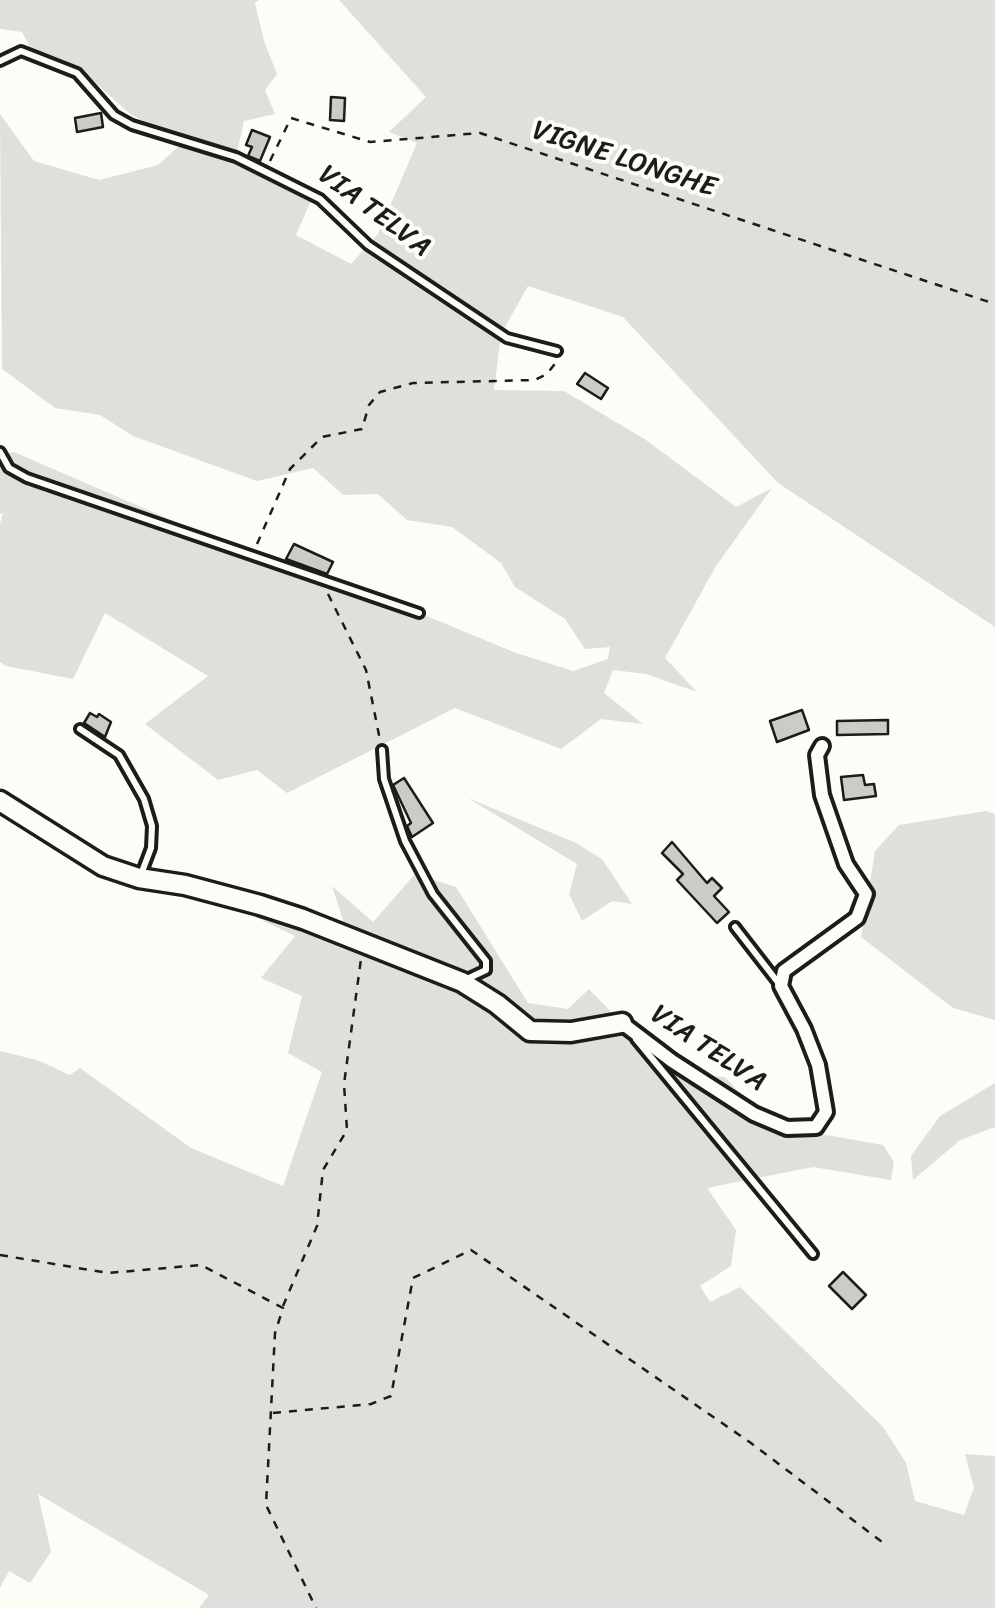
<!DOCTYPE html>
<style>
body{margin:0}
canvas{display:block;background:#fdfcf7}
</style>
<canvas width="995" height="1608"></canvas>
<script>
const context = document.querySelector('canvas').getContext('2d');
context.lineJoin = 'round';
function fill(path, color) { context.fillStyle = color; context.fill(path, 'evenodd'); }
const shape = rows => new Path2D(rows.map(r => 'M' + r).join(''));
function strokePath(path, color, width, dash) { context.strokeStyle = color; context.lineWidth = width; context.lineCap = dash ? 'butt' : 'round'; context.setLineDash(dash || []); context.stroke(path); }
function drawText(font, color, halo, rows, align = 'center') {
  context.font = font + ' Sriracha,sans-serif'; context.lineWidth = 8; context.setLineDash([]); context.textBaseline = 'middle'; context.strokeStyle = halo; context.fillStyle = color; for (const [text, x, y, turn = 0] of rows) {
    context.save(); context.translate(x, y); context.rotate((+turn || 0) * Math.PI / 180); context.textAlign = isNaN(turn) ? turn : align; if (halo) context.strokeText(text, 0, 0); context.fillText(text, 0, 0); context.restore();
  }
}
const green = shape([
 [0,0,259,0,255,3,264,41,277,74,265,90,275,114,244,121,236,157,312,198,296,235,351,264,378,234,417,143,389,132,426,97,339,0,995,0,995,627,778,483,623,317,528,286,501,334,494,390,564,391,646,440,736,507,772,488,716,566,665,658,697,692,646,674,613,670,604,693,643,724,601,719,561,749,455,708,287,793,257,770,218,780,145,724,208,676,105,613,73,679,6,666,0,662,0,524,3,513,0,514,0,454,14,452,252,555,386,599,516,653,573,671,608,659,610,647,585,649,565,619,515,587,501,563,452,527,407,520,378,494,343,495,313,468,257,481,133,436,100,415,55,408,2,369,0,114,34,161,99,180,158,165,180,145,129,113,76,65,33,53,22,32,0,29],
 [468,798,576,843,602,859,632,904,612,901,582,921,569,894,577,864],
 [986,811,995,814,995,1020,953,1008,861,937,875,851,899,825],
 [415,874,456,887,528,1003,568,1009,589,989,671,1074,725,1077,749,1103,758,1123,883,1145,894,1162,891,1180,813,1167,707,1188,736,1230,731,1266,700,1286,710,1302,740,1287,883,1427,906,1463,915,1501,964,1515,974,1488,965,1454,995,1456,995,1608,199,1608,209,1595,38,1494,51,1552,30,1583,9,1571,0,1588,0,1051,37,1060,70,1075,80,1068,191,1148,283,1186,322,1072,288,1053,302,996,261,978,295,936,239,909,352,948,332,886,373,922],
 [995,1083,995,1127,960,1140,913,1180,911,1156,940,1116]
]);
const building = shape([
 [331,97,345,98,344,121,330,120,331,97],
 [101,113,103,127,77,132,75,118,101,113],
 [252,130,270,137,260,161,248,156,252,147,246,145,252,130],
 [585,373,608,388,601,399,577,384,585,373],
 [294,544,333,562,327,574,286,559,294,544],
 [802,710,809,730,777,742,770,721,802,710],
 [90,713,97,717,99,714,111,722,105,737,84,723,90,713],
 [888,720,888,734,837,735,837,721,888,720],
 [863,775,865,785,874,784,876,796,844,800,841,777,863,775],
 [404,778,433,823,412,837,407,826,411,823,393,785,404,778],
 [672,842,707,883,712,878,722,888,714,896,729,912,717,923,677,880,683,874,662,853,672,842],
 [843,1272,866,1295,852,1309,829,1286,843,1272]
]);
const path = shape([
 [270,161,291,118,370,142,480,133,995,304],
 [257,544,290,469,322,437,362,429,369,405,380,392,413,383,535,380,547,374,557,361],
 [328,594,366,670,380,740],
 [0,1255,108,1273,201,1265,283,1308,275,1333,266,1505,316,1608],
 [283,1306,317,1226,323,1170,347,1130,344,1084,361,959],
 [273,1413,371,1404,391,1396,413,1278,471,1250,751,1443,886,1545]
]);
const lane = shape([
 [0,61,21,51,77,73,114,115,132,125,236,157,320,199,368,245,507,338,557,351],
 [0,452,9,468,27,478,419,613],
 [80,729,119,755,144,799,152,826,151,848,140,877],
 [382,750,384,779,405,841,433,894,486,961,486,970,467,979],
 [735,927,780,985],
 [636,1039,813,1254]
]);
const street = shape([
 [622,1023,672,1061,754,1114,787,1128,816,1127,826,1112,818,1065,804,1029,781,986,784,971,857,918,866,894,846,864,822,795,817,755,822,746]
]);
const secondary = shape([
 [0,801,103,866,139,878,185,885,260,905,303,919,462,982,497,1004,530,1031,571,1032,622,1023]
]);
const streetNames = [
 ["VIGNE LONGHE",624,160,18],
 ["VIA TELVA",374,212,37],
 ["VIA TELVA",708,1049,34]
];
fill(green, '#e0dfdb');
fill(building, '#cccbc8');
strokePath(building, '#1c1c1c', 2.5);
strokePath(lane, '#1c1c1c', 14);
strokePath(street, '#1c1c1c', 20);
strokePath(secondary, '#1c1c1c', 25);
strokePath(path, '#1c1c1c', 2.5, [8, 8]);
strokePath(lane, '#fdfcf7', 6);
strokePath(street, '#fdfcf7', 12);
strokePath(secondary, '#fdfcf7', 18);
drawText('28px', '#1c1c1c', '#fdfcf7', streetNames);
</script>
